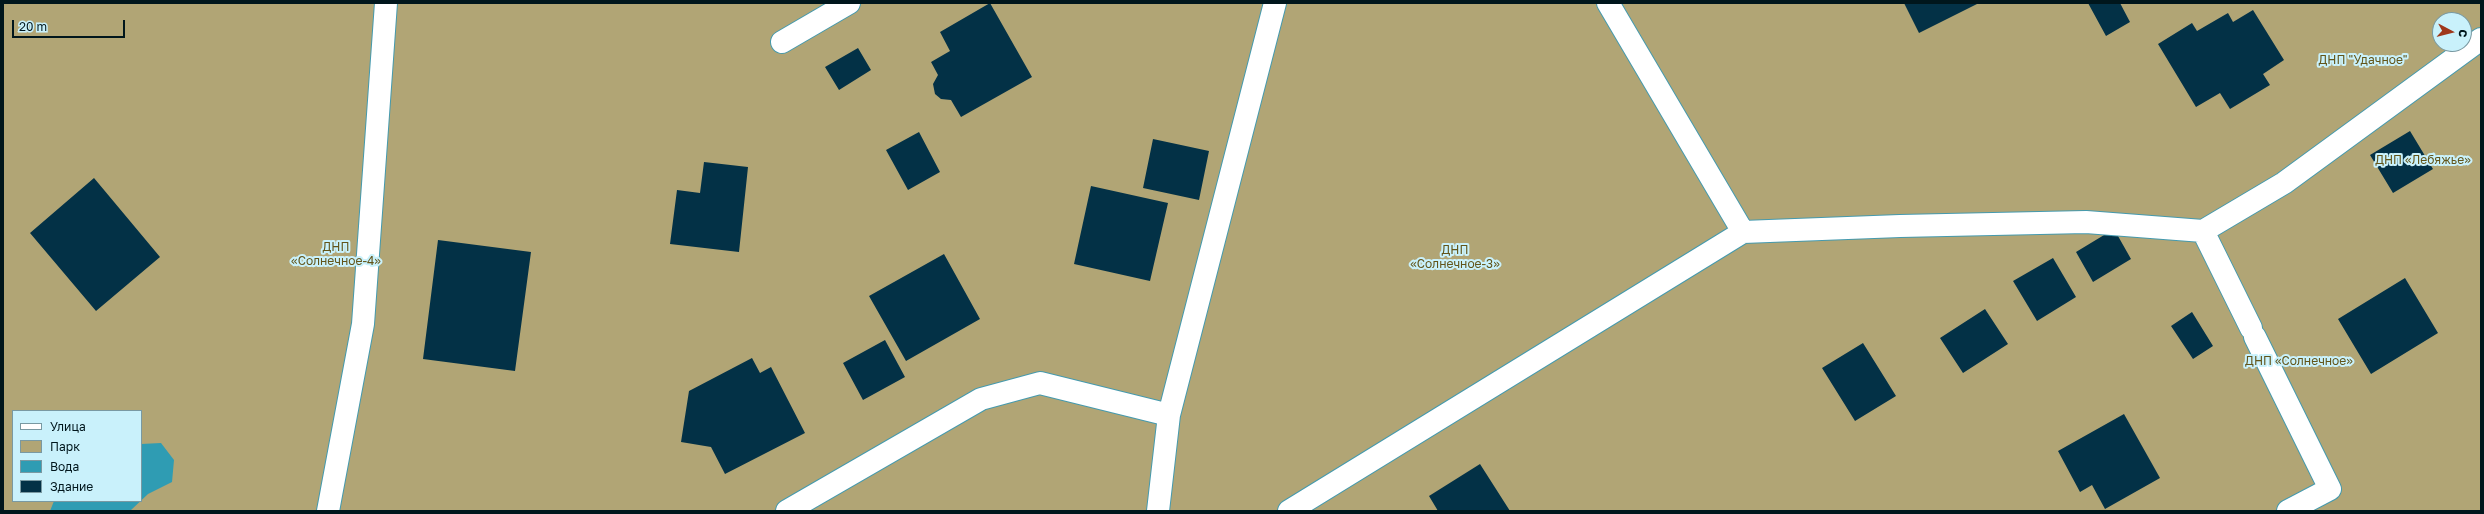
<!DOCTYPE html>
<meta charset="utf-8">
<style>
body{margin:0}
#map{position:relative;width:2484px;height:514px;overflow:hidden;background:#83d7ec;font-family:"Golos Text",sans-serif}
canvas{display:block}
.frame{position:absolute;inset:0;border:4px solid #00161c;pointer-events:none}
.legend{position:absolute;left:12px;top:410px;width:130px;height:92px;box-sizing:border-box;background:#c9f1fb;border:1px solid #7999a2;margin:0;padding:5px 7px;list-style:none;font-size:12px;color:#00161c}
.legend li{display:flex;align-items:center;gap:8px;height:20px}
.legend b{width:20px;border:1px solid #7999a2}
.north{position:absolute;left:2432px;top:12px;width:40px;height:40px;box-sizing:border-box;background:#c9f1fb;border:1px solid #7999a2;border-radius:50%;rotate:97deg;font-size:11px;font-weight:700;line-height:16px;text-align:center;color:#00161c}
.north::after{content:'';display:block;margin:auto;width:14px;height:18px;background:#9f371b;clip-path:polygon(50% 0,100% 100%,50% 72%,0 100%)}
.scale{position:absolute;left:12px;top:20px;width:113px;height:18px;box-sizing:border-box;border:2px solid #00161c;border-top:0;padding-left:5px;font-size:12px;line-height:14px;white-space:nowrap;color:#00161c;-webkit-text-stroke:3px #c9f1fb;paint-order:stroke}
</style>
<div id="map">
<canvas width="2484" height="514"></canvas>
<div class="frame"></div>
<ul class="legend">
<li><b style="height:5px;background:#fff"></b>Улица</li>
<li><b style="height:11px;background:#b1a575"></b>Парк</li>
<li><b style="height:11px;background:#2f9cb3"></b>Вода</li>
<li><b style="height:11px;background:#033146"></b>Здание</li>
</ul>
<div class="north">С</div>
<div class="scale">20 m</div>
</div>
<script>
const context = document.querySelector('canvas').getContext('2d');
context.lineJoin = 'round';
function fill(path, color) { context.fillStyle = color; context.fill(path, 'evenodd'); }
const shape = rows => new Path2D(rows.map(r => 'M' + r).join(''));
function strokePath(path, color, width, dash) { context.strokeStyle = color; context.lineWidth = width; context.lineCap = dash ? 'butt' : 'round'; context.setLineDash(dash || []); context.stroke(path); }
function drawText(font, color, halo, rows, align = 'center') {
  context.font = font + ' "Golos Text",sans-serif'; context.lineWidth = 4; context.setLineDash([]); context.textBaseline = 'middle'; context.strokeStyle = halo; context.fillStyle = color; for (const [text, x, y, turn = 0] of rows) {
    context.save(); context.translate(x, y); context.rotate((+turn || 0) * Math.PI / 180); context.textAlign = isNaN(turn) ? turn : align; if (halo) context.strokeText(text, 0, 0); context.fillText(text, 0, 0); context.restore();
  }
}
const green = shape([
 [3,3,2481,3,2481,511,3,511],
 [2440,20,2464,20,2464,44,2440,44],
 [13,411,141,411,141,501,13,501]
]);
const water = shape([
 [161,443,174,460,172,482,148,494,130,511,50,511,54,501,141,501,141,444]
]);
const building = shape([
 [990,3,1032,77,961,117,951,100,941,99,935,94,933,84,938,75,931,62,950,51,940,32],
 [1904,3,1979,3,1919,33],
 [2088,3,2120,3,2130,22,2106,36],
 [2253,10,2284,60,2263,74,2270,85,2230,109,2220,93,2196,107,2158,44,2192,23,2197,31,2228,13,2233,22],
 [858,48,871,70,839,90,825,67],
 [2410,131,2433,169,2393,193,2370,155],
 [919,132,940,172,908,190,886,150],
 [1153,139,1209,151,1199,200,1143,188],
 [704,162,748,167,739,252,670,244,677,190,700,193],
 [94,178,160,257,96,311,30,233],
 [1091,186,1168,203,1150,281,1074,264],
 [2114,229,2131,259,2093,282,2076,252],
 [438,240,531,252,515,371,423,359],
 [944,254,980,319,906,361,869,296],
 [2053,258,2076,297,2037,321,2013,281],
 [2405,278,2438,333,2371,374,2338,319],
 [1985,309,2008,344,1963,373,1940,338],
 [2192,312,2213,346,2193,359,2171,326],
 [885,340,905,377,863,400,843,363],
 [1863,343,1896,396,1855,421,1822,368],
 [752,358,760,373,771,367,805,433,725,474,711,447,681,442,689,391],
 [2124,414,2160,478,2105,509,2092,485,2080,492,2058,451],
 [1480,464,1510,511,1438,511,1429,496]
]);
const minor = shape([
 [1608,3,1743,232],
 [782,42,849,3],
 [2203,231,2251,328],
 [2255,337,2330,489,2288,511],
 [328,511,363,324,386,3],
 [787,511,981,399,1040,383,1169,415],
 [1158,511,1169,415,1275,3],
 [1289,511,1743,232,1900,226,2086,222,2203,231,2284,183,2481,39]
]);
const parkNames = [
 ["ДНП \"Удачное\"",2363,60],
 ["ДНП «Лебяжье»",2423,160],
 ["ДНП",336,247],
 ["«Солнечное-4»",336,261],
 ["ДНП",1455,250],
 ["«Солнечное-3»",1455,264],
 ["ДНП «Солнечное»",2299,361]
];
fill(green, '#b1a575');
fill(water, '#2f9cb3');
fill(building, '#033146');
strokePath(minor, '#459aae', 24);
strokePath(minor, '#fff', 22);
drawText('12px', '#625419', '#c9f1fb', parkNames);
</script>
